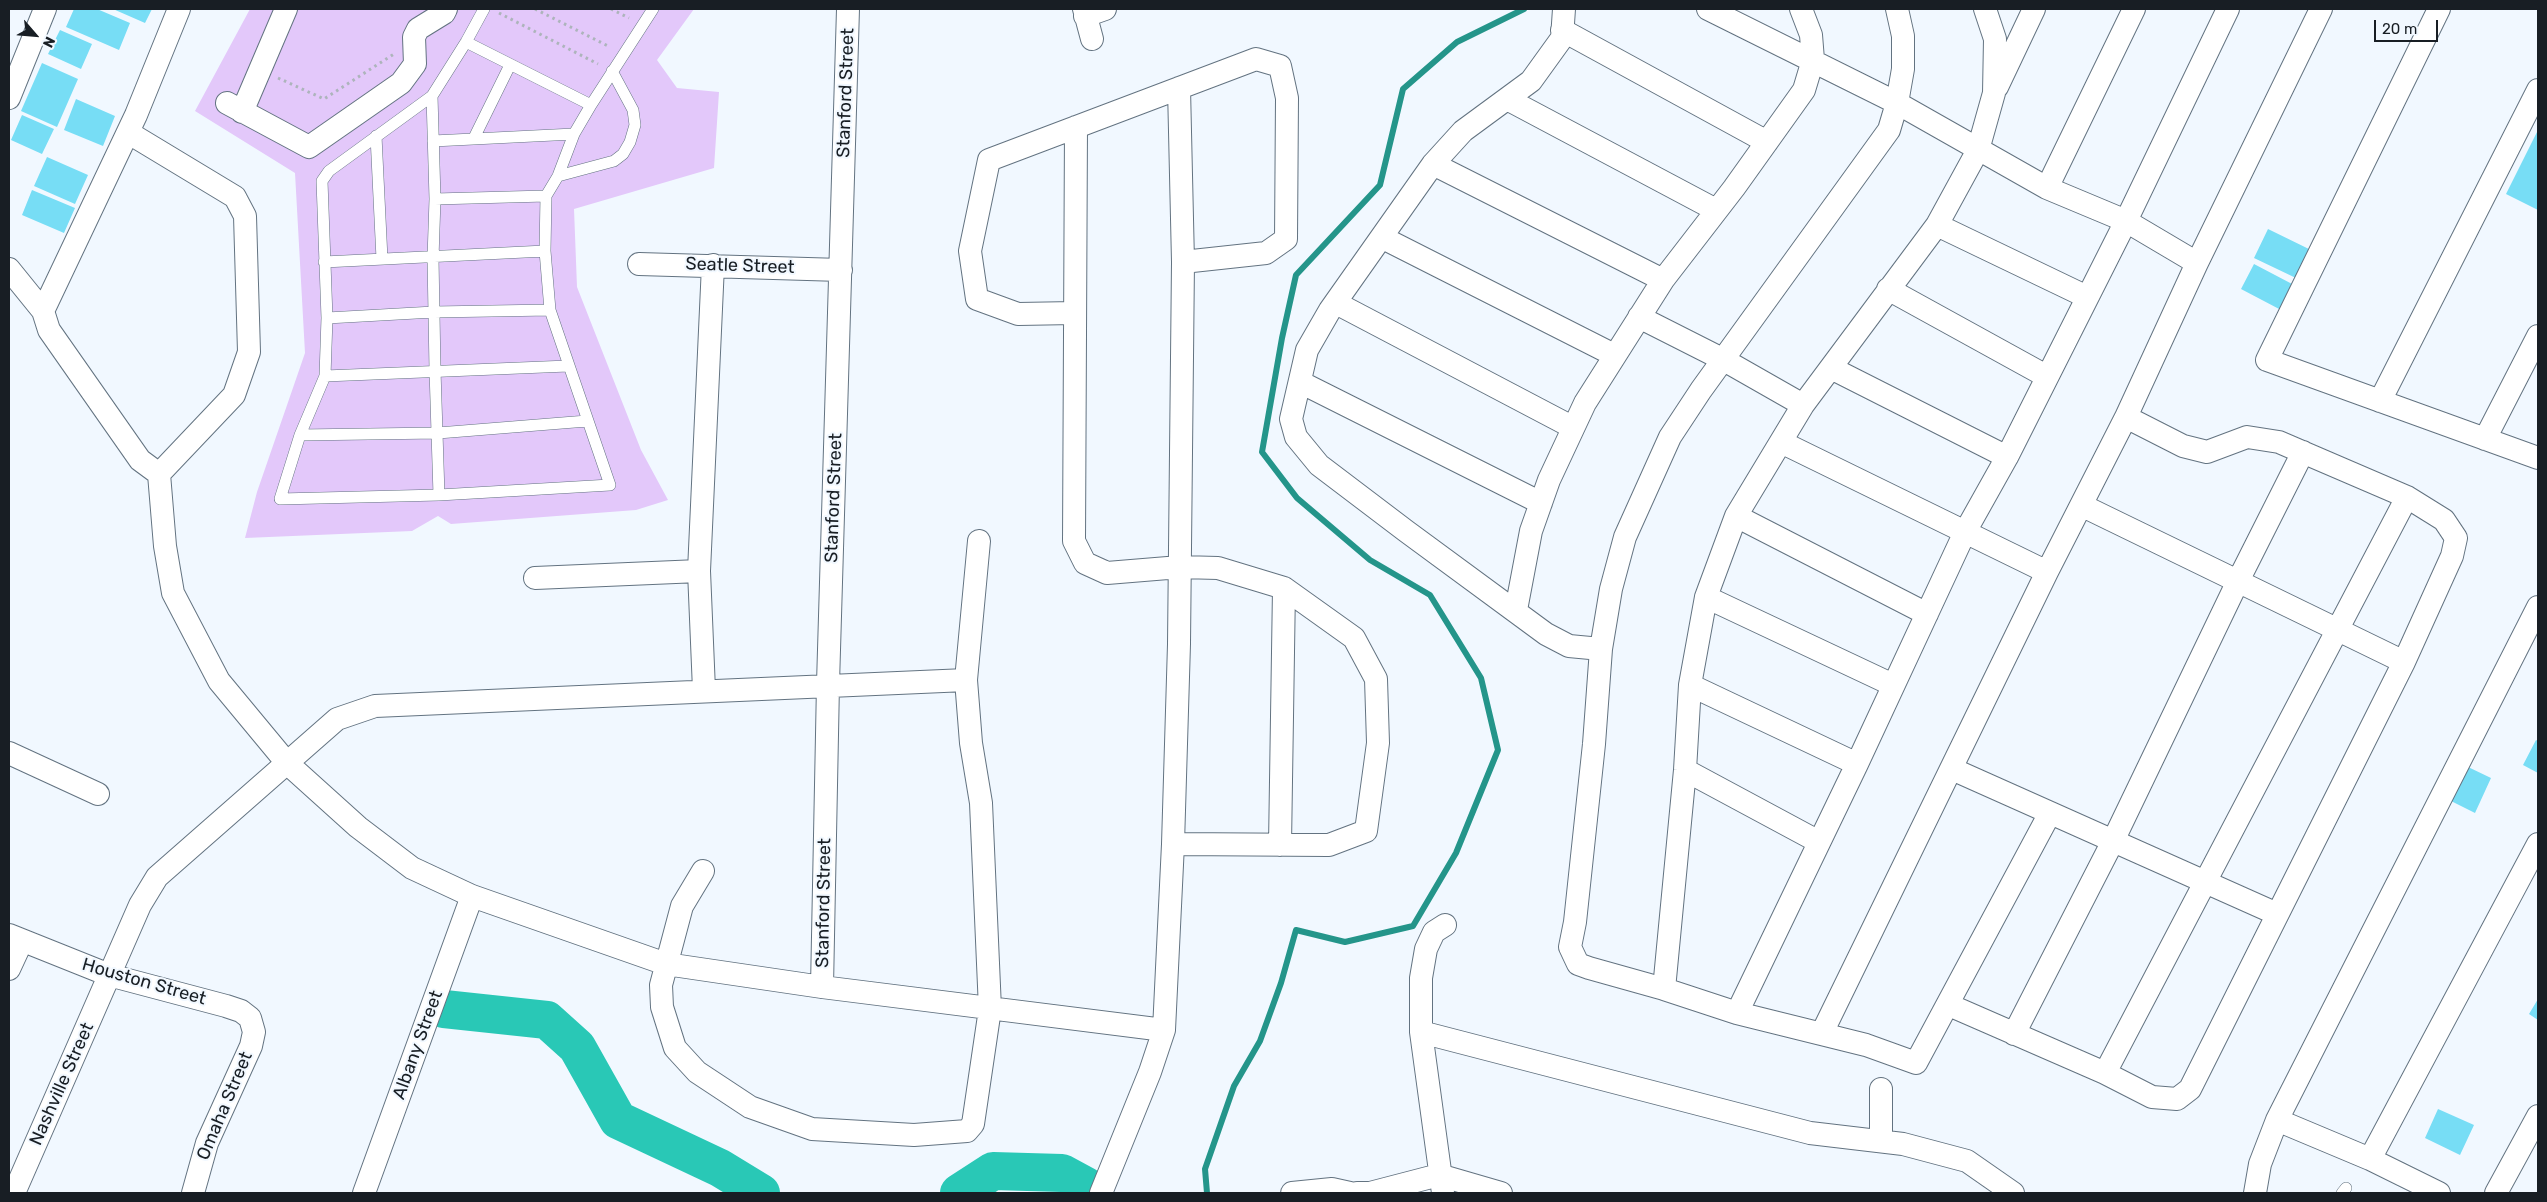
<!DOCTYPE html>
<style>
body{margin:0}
#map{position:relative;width:2547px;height:1202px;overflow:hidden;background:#f1f8ff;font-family:Rubik,sans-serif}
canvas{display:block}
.frame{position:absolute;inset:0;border:10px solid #181e24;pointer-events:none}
.north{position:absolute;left:10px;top:10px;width:50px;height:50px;-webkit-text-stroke:4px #f1f8ff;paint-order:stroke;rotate:117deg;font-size:14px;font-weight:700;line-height:20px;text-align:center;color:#181e24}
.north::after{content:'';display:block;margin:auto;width:18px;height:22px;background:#181e24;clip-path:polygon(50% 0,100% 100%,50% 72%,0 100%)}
.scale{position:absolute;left:2374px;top:20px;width:64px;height:22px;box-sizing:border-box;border:2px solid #181e24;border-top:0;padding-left:6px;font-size:15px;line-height:18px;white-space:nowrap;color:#181e24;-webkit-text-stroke:4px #f1f8ff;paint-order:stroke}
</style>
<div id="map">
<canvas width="2547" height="1202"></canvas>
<div class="frame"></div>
<div class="north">N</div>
<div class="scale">20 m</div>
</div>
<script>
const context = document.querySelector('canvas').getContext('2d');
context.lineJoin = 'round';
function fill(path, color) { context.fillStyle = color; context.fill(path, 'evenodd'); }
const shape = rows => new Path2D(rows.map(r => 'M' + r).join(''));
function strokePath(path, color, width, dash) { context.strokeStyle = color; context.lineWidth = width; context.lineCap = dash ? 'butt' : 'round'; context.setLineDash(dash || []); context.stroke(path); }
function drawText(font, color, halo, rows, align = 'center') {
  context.font = font + ' Rubik,sans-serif'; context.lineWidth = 4; context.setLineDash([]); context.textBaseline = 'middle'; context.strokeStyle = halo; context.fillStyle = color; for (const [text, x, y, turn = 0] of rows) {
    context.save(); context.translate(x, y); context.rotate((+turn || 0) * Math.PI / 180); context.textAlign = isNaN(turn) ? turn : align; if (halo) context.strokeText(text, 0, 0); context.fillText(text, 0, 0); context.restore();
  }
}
const green = shape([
 [250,9,694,9,657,60,677,88,719,92,714,168,574,209,577,287,641,450,668,500,636,510,451,524,438,516,412,531,245,538,257,492,305,353,295,173,195,111]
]);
const stream = shape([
 [1207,1193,1205,1169,1234,1086,1260,1041,1281,983,1296,930,1345,942,1413,926,1456,853,1498,750,1481,678,1430,595,1370,560,1297,498,1262,452,1282,338,1296,275,1380,185,1403,89,1457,42,1524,9]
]);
const river = shape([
 [444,1009,547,1020,577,1047,618,1120,720,1168,761,1193],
 [959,1193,993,1171,1062,1173,1086,1186]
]);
const building = shape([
 [74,9,97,9,130,23,119,50,66,27],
 [113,9,152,9,145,23],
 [60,30,92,44,81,69,48,54],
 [42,63,78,79,57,127,21,111],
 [76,99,115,116,103,146,64,130],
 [22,115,54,129,42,154,11,140],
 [2538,130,2538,210,2506,194],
 [47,157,88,175,75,204,34,186],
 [32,190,75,208,64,233,22,215],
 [2268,229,2313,251,2298,279,2254,258],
 [2254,264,2294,285,2281,310,2241,289],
 [2536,740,2538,741,2538,773,2523,765],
 [2466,766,2491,778,2475,813,2449,800],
 [2538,999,2538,1020,2529,1014],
 [2438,1109,2474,1125,2460,1155,2425,1138]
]);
const path = shape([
 [535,9,610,47],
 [611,9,629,18],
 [499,13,598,64],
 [278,78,324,99,394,54]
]);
const lane = shape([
 [484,9,466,42,432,96,329,171,322,181,327,318,325,376,300,435,280,499,439,495,610,485,550,310,545,251,546,196,558,176,574,134,591,105,653,9],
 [466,42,591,105],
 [432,96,435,199,433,258,435,370,439,495],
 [376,136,382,259],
 [474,138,510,65],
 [433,141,574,134],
 [558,176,614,161,623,154,630,142,635,125,633,110,612,71],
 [435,199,546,196],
 [324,262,545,251],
 [327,318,434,312,550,310],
 [325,376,568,366],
 [300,435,438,433,587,421],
 [2342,1193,2346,1188]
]);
const street = shape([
 [1084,9,1092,39],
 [1564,9,1562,38,1531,81,1463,131,1433,164,1330,310,1307,350,1291,419,1296,437,1319,465,1406,531,1546,634,1569,646,1601,649],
 [1708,9,1897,103,2047,188,2126,221,2197,263],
 [1897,9,1903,36,1903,69,1897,103,1889,130,1701,390,1670,437,1625,537,1611,589,1601,649,1594,744,1575,922,1570,947,1578,964,1589,968,1664,989,1737,1013,1866,1045,1916,1063,2050,813],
 [2439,9,2267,360,2538,458],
 [1085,16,1105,9],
 [1562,30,1767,142],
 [1997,87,2034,9],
 [9,98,45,9],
 [1507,99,1716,210],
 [227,103,309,147,401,83,415,64,414,37,418,29,444,13,446,9],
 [242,112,286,9],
 [1076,127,1074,541,1085,563,1107,573,1180,567,1218,568,1284,588,1354,638,1376,679,1378,743,1366,831,1329,845,1173,844],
 [129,133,235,197,245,216,249,352,234,395,159,474],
 [1433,164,1663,280],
 [2047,188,2134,9],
 [1937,225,2087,297],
 [1383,238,1614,355],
 [639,264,841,270],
 [9,269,43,311,49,330,140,460,159,474,165,546,173,593,219,681,287,763,358,827,412,868,472,896,666,964,822,987,1164,1030],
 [1888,289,2046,376],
 [1336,303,1572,427],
 [43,311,136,115,179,9],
 [1074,313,1018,314,977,299,970,251,989,160,1256,59,1280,66,1287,98,1286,239,1266,253,1183,262],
 [1639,317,1724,360,1803,405],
 [1831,368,2007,457],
 [1300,382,1541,503],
 [2380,401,2538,90],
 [2485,439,2538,336],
 [1781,442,2047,572],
 [2083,506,2404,662],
 [1736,516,1927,614],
 [535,578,699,571],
 [1706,597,1893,685],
 [1516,610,1531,531,1549,480,1585,403,1663,280,1734,188,1804,90,1813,60,1811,35,1801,9],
 [1690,685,1706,597,1736,516,1803,405,1937,225,1978,150,1994,93,1995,39,1985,9],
 [704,690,699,571,713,265],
 [9,753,98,794],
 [1952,769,2277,914],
 [1685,770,1819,842],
 [1280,845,1284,588],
 [703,871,682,906,661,985,662,1007,675,1048,697,1072,750,1107,812,1129,914,1135,967,1131,973,1124,990,1009,981,803,971,743,966,680,979,541],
 [9,935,109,975,226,1006,241,1011,250,1018,254,1032,251,1046,207,1143,193,1193],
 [9,969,22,941],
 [822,987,828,684,848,9],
 [1664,989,1685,770,1690,685,1857,764],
 [1949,1005,2105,1073,2152,1097,2177,1099,2190,1089,2404,662,2452,556,2456,538,2444,520,2407,497,2279,442,2247,437,2207,452,2183,446,2126,417],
 [1737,1013,1857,764,1965,532,2007,457,2126,221,2228,9],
 [1421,1032,1810,1133,1903,1144,1967,1161,2013,1193],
 [1822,1033,2047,572,2126,417,2197,263,2321,9],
 [2014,1034,2113,841,2238,581,2303,452],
 [2105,1073,2407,497],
 [1881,1089,1881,1140],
 [2277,1120,2370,1159,2439,1193],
 [2370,1159,2538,844],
 [14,1193,140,905,157,877,337,719,375,706,966,680],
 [364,1193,472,896],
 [1101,1193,1150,1072,1164,1030,1173,844,1179,644,1183,262,1179,88],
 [1292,1193,1332,1189,1350,1193],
 [1357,1193,1370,1193,1439,1175,1501,1193],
 [1443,1193,1421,1032,1421,978,1426,949,1434,932,1445,925],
 [2255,1193,2260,1164,2277,1120,2538,607],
 [2496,1193,2538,1116]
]);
const streetNames = [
 ["Stanford Street",846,93,-88],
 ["Seatle Street",740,266,2],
 ["Stanford Street",834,498,-88],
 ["Stanford Street",824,903,-89],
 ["Houston Street",144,982,16],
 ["Albany Street",418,1045,-70],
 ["Nashville Street",62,1084,-66],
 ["Omaha Street",225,1106,-67]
];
fill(green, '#e3c8fa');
strokePath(stream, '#24958a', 6);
strokePath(river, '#29c8b6', 38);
fill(building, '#77ddf5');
strokePath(lane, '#637381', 12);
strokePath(street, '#637381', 24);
strokePath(path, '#adb4bb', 3, [2.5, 4]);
strokePath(lane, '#fff', 11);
strokePath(street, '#fff', 22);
drawText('18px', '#181e24', '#f1f8ff', streetNames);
</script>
